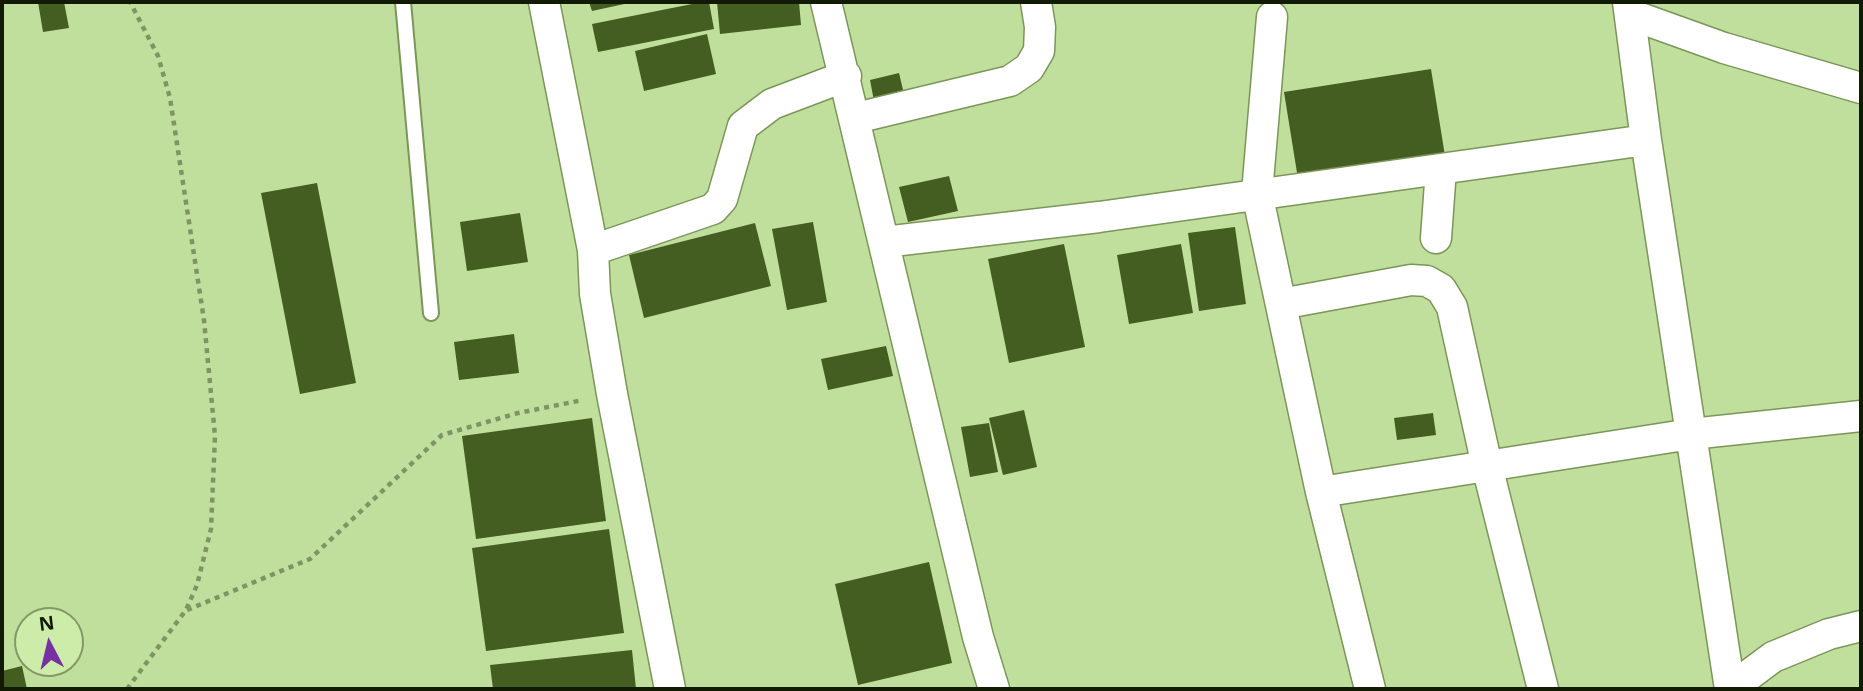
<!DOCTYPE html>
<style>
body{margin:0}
#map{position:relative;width:1863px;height:691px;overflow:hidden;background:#c0df9d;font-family:"Noto Sans",sans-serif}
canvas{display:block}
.frame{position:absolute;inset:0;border:4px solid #111b03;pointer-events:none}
.north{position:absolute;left:14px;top:607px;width:70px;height:70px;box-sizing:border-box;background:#cdecaa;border:2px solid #829867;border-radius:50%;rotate:353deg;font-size:19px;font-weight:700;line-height:28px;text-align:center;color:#111b03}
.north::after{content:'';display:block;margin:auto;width:24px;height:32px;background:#7630a4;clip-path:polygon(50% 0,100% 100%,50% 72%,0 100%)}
</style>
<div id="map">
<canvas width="1863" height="691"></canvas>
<div class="frame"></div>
<div class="north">N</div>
</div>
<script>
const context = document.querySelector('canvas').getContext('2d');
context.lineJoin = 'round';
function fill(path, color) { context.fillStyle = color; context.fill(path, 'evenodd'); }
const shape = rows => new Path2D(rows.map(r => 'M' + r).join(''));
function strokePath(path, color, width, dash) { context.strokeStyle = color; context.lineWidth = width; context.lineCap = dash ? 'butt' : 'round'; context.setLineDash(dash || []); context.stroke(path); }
const building = shape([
 [38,2,64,2,69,28,43,32],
 [589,2,629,2,629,3,592,11],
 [702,2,709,2,714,29,598,52,592,24],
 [717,2,799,2,801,25,720,34],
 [707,34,716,74,644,91,635,51],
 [1431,69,1445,156,1298,179,1284,92],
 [899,73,904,94,874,101,870,80],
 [949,176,958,211,908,222,899,187],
 [317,183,356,383,300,394,261,193],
 [520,213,528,262,467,271,460,222],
 [813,222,827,302,787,310,772,229],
 [755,223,771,286,644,318,629,255],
 [1235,227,1246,304,1199,311,1188,233],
 [1064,244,1085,347,1009,363,988,259],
 [1181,244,1193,313,1129,324,1117,255],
 [514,334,519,373,459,380,454,342],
 [886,346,893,376,828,390,821,359],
 [1024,410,1037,467,1003,475,989,418],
 [1433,413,1436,435,1397,440,1394,418],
 [592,418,606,521,476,539,462,436],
 [989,423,998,472,970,477,961,427],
 [609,529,624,633,486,651,472,548],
 [929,562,952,663,858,685,835,584],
 [632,650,636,689,493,689,490,665],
 [22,666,27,689,2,689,2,671]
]);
const path = shape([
 [187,610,310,559,442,435,518,413,583,400],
 [127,689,186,610,197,585,211,529,215,436,204,320,170,98,158,56,130,2]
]);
const service = shape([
 [403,2,431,313]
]);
const minor = shape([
 [544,2,593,250,595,294,612,394,670,689],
 [826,2,978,637,994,689],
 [1628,2,1646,140,1730,689],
 [1632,15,1724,48,1861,88],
 [1272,17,1257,193,1321,492,1370,689],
 [856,118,1010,81,1029,68,1039,51,1040,27,1036,2],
 [1436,238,1441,169],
 [884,242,1099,217,1646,140],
 [593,250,713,209,722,199,743,126,772,104,846,76],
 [1281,304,1411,280,1427,281,1441,289,1452,307,1487,466,1543,689],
 [1321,492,1691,434,1861,416],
 [1730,689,1773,657,1829,634,1861,626]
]);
fill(building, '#445d20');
strokePath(service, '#7a9658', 18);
strokePath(minor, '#7a9658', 33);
strokePath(path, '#7e9563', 4.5, [5, 5]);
strokePath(service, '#fff', 14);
strokePath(minor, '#fff', 30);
</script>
